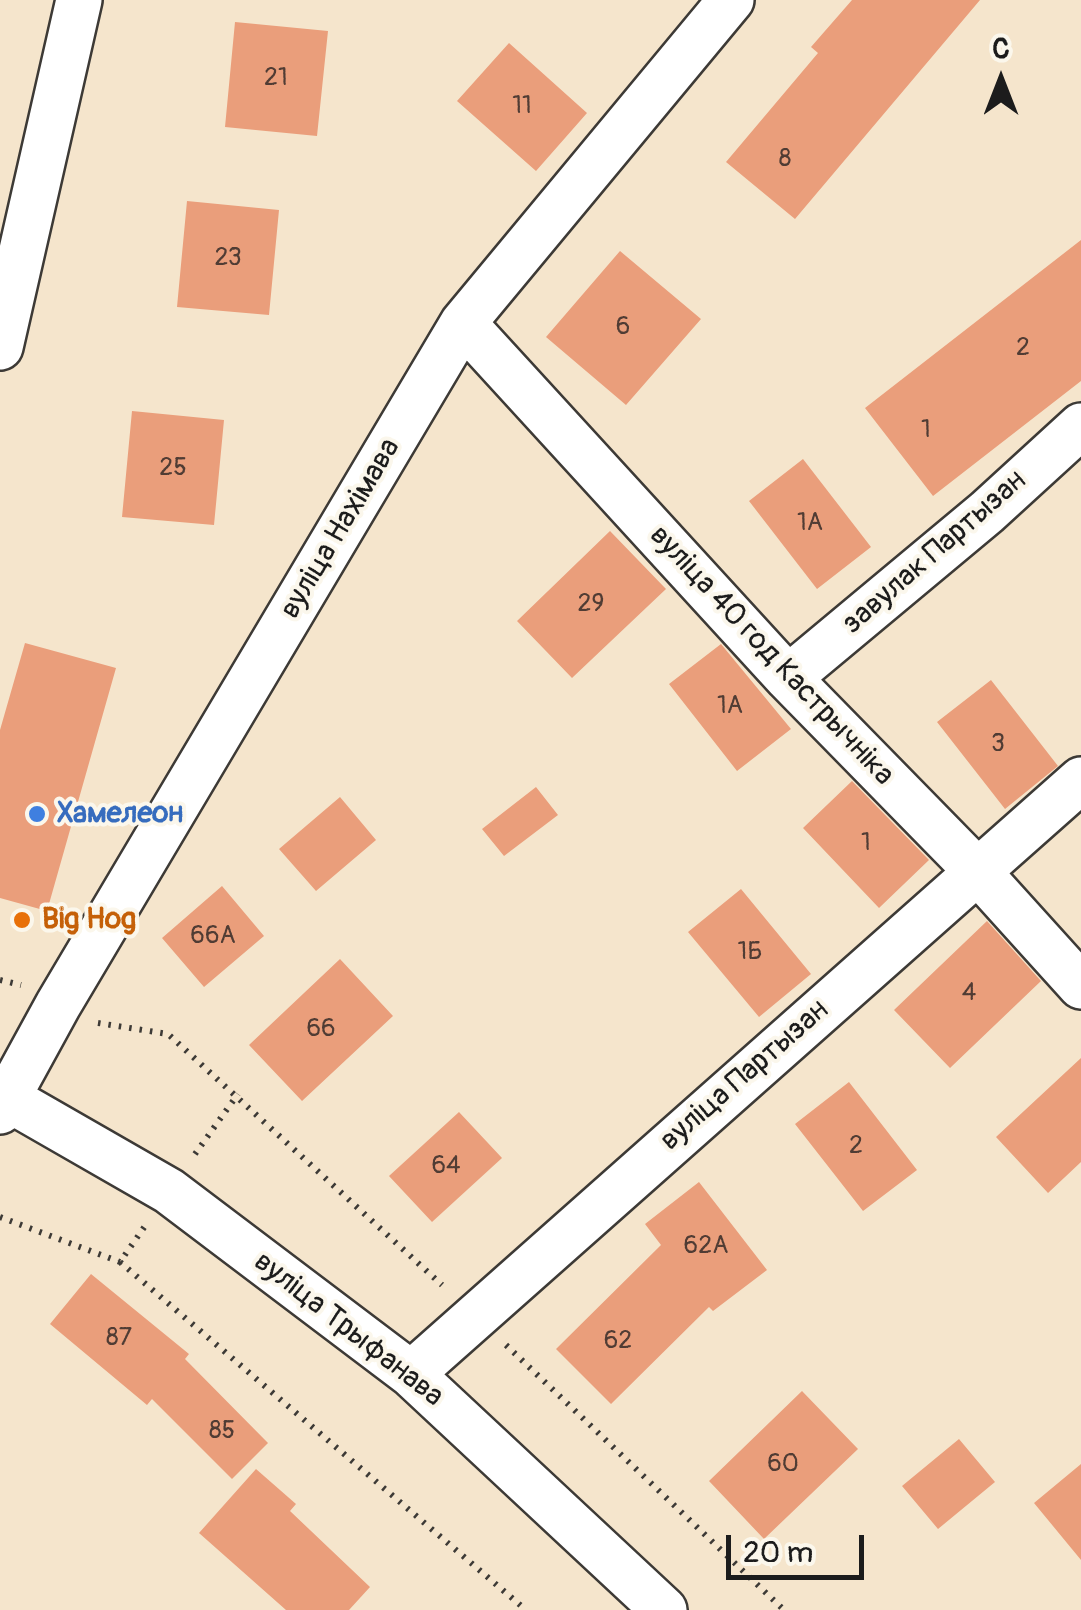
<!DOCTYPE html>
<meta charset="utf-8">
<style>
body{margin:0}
#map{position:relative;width:1081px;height:1610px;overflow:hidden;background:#f5e5cc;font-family:Pangolin,sans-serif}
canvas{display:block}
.north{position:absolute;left:951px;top:30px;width:100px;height:100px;-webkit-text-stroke:8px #fbf7ec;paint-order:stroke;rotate:0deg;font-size:28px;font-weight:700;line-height:40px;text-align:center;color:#1c1c1c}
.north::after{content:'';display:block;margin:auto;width:35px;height:45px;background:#1c1c1c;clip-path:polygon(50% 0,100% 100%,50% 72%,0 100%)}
.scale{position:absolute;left:726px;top:1535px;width:138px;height:45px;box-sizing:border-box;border:5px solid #1c1c1c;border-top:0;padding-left:12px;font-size:30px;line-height:35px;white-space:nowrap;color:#1c1c1c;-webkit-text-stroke:8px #fbf7ec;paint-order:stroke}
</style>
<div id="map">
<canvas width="1081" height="1610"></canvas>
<div class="north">С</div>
<div class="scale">20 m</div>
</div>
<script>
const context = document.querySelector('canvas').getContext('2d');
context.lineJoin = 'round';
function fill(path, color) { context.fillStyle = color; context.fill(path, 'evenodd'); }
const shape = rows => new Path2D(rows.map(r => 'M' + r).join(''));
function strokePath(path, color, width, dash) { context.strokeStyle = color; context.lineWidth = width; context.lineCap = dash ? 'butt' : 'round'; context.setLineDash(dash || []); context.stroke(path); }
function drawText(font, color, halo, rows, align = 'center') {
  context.font = font + ' Pangolin,sans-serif'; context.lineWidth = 8; context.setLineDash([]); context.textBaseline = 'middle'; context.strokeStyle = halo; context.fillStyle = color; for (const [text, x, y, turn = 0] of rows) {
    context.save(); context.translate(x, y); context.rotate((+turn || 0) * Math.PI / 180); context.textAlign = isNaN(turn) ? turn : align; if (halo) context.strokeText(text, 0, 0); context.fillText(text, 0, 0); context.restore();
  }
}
const building = shape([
 [852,0,980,0,795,219,726,162,818,53,811,47],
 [235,22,328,31,317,136,225,127],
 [509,43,587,113,536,171,457,101],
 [187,201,279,210,269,315,177,307],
 [1081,240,1081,381,933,496,865,408],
 [620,251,701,319,626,405,546,337],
 [132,411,224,420,214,525,122,517],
 [803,459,871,547,817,589,749,501],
 [610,531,666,589,572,678,517,621],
 [25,643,116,668,47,911,0,898,0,730],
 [721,644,791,729,737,771,669,684],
 [991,680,1058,766,1005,809,937,722],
 [852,781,929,860,879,908,803,828],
 [536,787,558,815,504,856,482,829],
 [340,797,376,840,316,891,279,849],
 [222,886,264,936,204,987,162,938],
 [741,889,811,974,759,1017,688,932],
 [987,921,1041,981,950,1068,894,1010],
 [340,959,393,1016,302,1101,249,1045],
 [1081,1058,1081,1162,1048,1193,996,1137],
 [849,1082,917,1170,863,1211,795,1124],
 [459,1112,502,1158,432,1222,389,1176],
 [699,1182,767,1270,713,1311,709,1307,611,1404,556,1349,661,1245,645,1224],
 [91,1274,189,1354,185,1359,268,1443,232,1479,152,1399,147,1405,50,1324],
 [802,1391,858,1449,764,1539,709,1481],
 [959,1439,995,1482,938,1529,902,1486],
 [1081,1464,1081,1560,1034,1503],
 [256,1469,296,1504,290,1511,370,1587,349,1610,286,1610,199,1533]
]);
const path = shape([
 [0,980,21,985],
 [98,1023,168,1034,442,1285],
 [195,1154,238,1094],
 [0,1217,120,1262,145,1226],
 [120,1262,526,1610],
 [506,1345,784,1610]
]);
const minor = shape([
 [463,323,788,678,978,872,1081,986],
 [0,347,79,0],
 [788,678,987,512,1081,426],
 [0,1094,169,1191,411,1374,664,1610],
 [0,1111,58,1005,463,323,731,0],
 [411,1374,1081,780]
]);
const markers = [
 [37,814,10,"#3f7fe0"],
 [22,920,10,"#e8710a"]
];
const numberNames = [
 ["21",276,79],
 ["11",522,107],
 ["8",785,160],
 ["23",228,259],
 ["6",623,328],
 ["2",1023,349],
 ["1",926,431],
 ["25",173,469],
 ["1А",810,524],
 ["29",591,605],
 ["1А",730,707],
 ["3",998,745],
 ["1",866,844],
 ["66А",213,937],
 ["1Б",750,953],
 ["4",969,994],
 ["66",321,1030],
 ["2",856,1147],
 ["64",446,1167],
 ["62А",706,1247],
 ["87",119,1339],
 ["62",618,1342],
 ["85",222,1432],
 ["60",783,1465]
];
const streetNames = [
 ["вуліца Нахімава",341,529,-59],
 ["завулак Партызан",935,553,-41],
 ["вуліца 40 год Кастрычніка",771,656,47],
 ["вуліца Партызан",745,1076,-41],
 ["вуліца Трыфанава",348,1330,38]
];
const shopNames = [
 ["Хамелеон",57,814]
];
const foodNames = [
 ["Big Hog",42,920]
];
fill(building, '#ea9e7b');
strokePath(minor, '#3d3a36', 50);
strokePath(path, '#3d3a36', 6, [2.5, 8]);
strokePath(minor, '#fff', 45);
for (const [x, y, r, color] of markers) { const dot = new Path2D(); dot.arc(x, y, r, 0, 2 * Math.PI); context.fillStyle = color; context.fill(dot); strokePath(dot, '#fbf7ec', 4); }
drawText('25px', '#503c34', null, numberNames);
drawText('30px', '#1c1c1c', '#fbf7ec', streetNames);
drawText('bold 30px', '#366cbe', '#fbf7ec', shopNames, 'left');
drawText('bold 30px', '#c56008', '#fbf7ec', foodNames, 'left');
</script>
